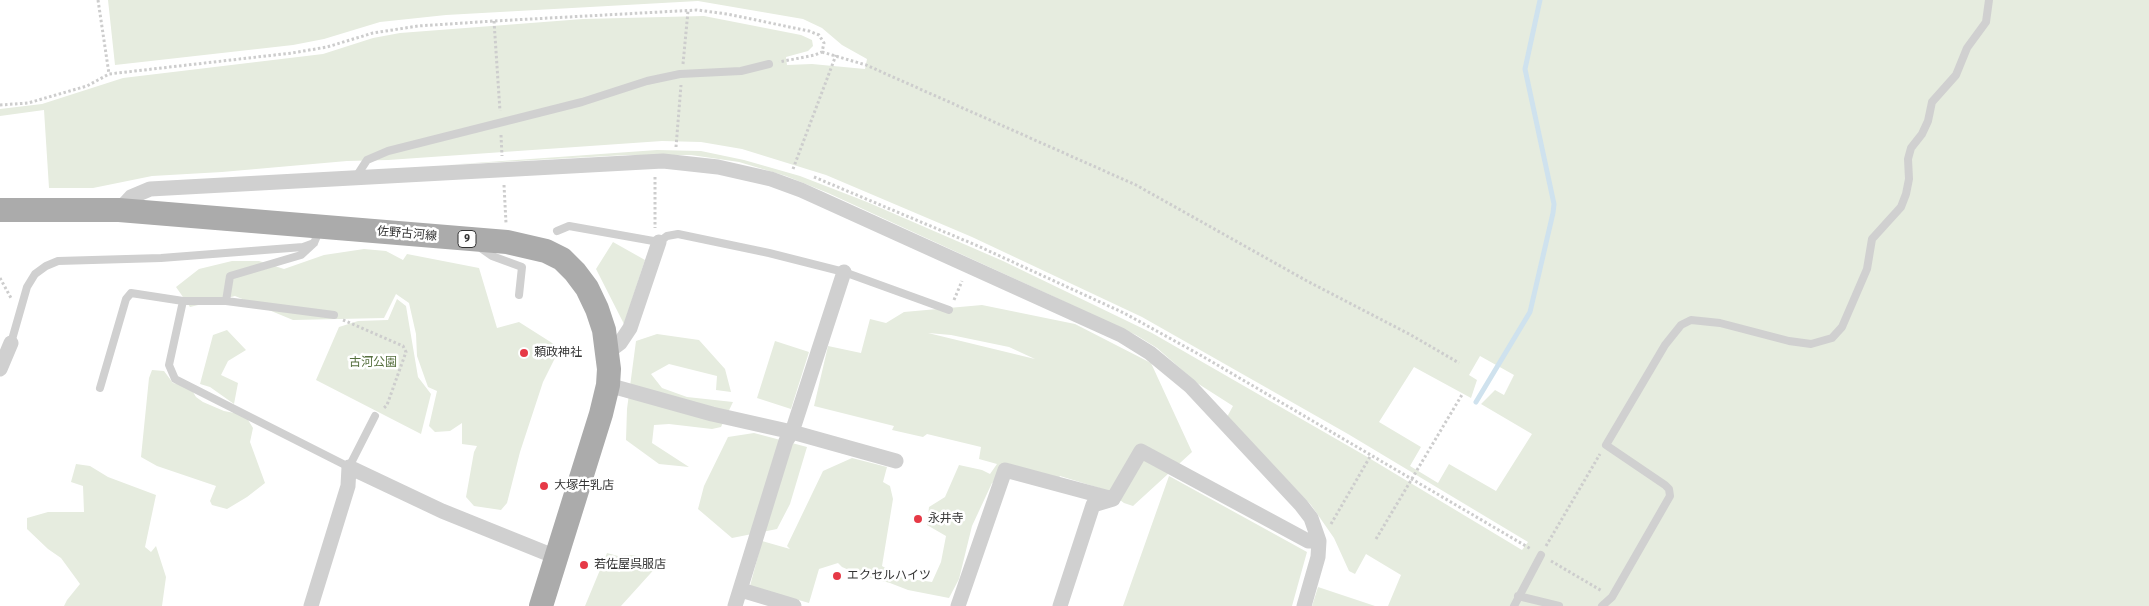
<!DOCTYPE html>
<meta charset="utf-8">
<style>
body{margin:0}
canvas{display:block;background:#fff}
</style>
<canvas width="2149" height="606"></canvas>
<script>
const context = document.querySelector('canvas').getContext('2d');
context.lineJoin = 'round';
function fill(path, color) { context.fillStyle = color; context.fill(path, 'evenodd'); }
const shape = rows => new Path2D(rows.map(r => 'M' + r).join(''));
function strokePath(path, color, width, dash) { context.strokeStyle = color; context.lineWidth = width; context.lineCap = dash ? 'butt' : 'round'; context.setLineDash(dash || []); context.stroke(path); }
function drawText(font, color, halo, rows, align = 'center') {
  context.font = font + ' "Fira Sans Condensed","Noto Sans JP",sans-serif'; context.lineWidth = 5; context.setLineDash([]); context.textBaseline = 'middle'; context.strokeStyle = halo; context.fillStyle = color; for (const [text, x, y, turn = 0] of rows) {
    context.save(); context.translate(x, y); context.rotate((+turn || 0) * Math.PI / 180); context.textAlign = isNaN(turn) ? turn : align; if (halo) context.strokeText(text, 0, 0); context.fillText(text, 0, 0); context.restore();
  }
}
const green = shape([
 [108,0,2149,0,2149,606,1388,606,1401,575,1366,554,1355,574,1349,571,1334,538,1311,505,1227,417,1233,406,1197,383,1157,348,1136,335,1048,294,828,193,786,176,739,162,691,155,626,155,446,165,657,150,701,151,744,160,800,176,867,202,1003,261,1152,333,1364,455,1522,550,1528,542,1348,434,1142,317,972,237,826,175,742,149,701,142,662,141,388,160,347,161,222,172,152,176,93,188,49,188,44,110,0,116,0,109,42,104,123,78,323,54,373,38,400,33,583,19,704,16,801,35,812,40,813,46,808,51,786,57,787,65,812,64,865,69,867,59,842,45,822,28,803,19,698,1,446,15,380,22,324,39,293,45,115,65],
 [1480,356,1514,375,1504,395,1495,390,1481,404,1532,434,1496,491,1449,464,1438,483,1410,466,1421,447,1379,422,1414,367,1471,398,1477,380,1469,375],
 [613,242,645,260,624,324,596,269],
 [364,249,386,251,403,260,407,254,479,268,497,328,519,322,560,348,543,382,520,452,507,503,501,510,474,506,466,497,474,452,477,446,462,444,462,423,450,431,435,432,429,426,437,391,428,387,417,356,416,334,409,303,396,294,384,318,293,320,235,296,190,307,176,287,199,269,232,261,259,261,284,269,324,255],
 [397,299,406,306,418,377,431,394,421,434,316,380,339,327,358,321,388,320],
 [982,305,1075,324,1151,363,1192,452,1133,506,1124,503,1106,490,1060,476,1059,478,1026,471,992,483,972,526,959,579,949,598,908,590,890,583,863,576,842,567,838,563,819,569,809,603,750,586,762,541,790,549,787,546,823,471,852,458,887,467,883,482,890,486,893,499,882,566,903,578,932,582,941,562,946,536,927,525,929,507,945,497,959,465,982,470,990,474,997,464,979,459,981,447,927,434,923,437,892,430,894,426,814,406,828,346,861,353,870,319,886,323,904,312],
 [928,333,951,335,1009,347,1035,359],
 [227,330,246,350,228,361,221,375,238,383,234,404,210,387,200,384,213,335],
 [657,334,699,340,725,369,731,392,716,390,717,376,669,364,651,374,662,388,687,397,733,402,721,427,712,429,669,424,654,425,652,443,689,467,659,464,626,440,627,409,636,341],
 [775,341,809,352,791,409,757,398],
 [152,370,164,371,173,383,190,387,196,397,203,402,224,411,245,415,253,428,250,442,265,483,247,497,227,509,212,505,210,501,216,486,157,466,141,457,149,378],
 [754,433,807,447,790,504,777,529,732,538,698,509,704,486,728,437],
 [76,464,90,466,108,477,156,495,145,547,151,552,156,546,166,577,162,606,64,606,67,600,80,584,61,558,48,549,27,529,27,518,48,512,84,512,83,486,71,482],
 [1169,476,1307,552,1292,606,1123,606],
 [607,553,618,556,634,555,659,564,621,606,585,606],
 [1318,587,1375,606,1312,606]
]);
const stream = shape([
 [1476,402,1530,312,1553,213,1554,204,1525,69,1540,0]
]);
const path = shape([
 [98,0,109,74],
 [494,21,500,111],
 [822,52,866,65,1136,185,1307,281,1411,335,1459,363],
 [683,64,688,11],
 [0,105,28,103,87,86,109,74,292,53,327,47,373,33,418,26,494,21,697,10,727,14,809,31,819,35,824,43,822,52,815,55,779,62],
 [501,135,502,156],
 [676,147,681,85],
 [793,169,836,55],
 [655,177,655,228],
 [814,177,978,246,1124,313,1202,356,1531,549],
 [504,185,506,223],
 [0,278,11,298],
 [954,300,962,281],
 [343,320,403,346,406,352,387,405,383,409],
 [1331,524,1371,455],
 [1376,539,1463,393],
 [1546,546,1600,454],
 [1551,561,1602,591]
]);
const lane = shape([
 [356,177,367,160,388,151,582,102,647,81,680,74,741,71,769,64],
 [557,231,569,226,659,242,667,236,678,234,769,253,844,272,949,310],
 [480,244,482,249,492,256,522,267,519,295],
 [183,301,169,365,175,379,349,467,375,416],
 [226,301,230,276,301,255,314,243,320,229],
 [11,343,27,287,35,274,46,266,58,261,161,258,303,247,314,243],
 [100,388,126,299,131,293,183,301,226,301,334,315],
 [1518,596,1559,606],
 [1514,606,1541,555],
 [1602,606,1612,597,1670,496,1669,489,1665,485,1606,445,1665,345,1681,325,1691,320,1720,323,1789,341,1811,344,1832,338,1842,327,1867,269,1872,239,1901,207,1906,194,1909,179,1908,159,1911,148,1922,134,1928,121,1932,102,1956,75,1967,48,1986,22,1989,0]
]);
const street = shape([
 [119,210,131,197,150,189,663,161,718,167,771,179,801,190,1121,335,1150,353,1190,386,1301,505,1311,518,1319,541,1318,557,1304,606],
 [608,352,620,343,630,328,659,242],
 [0,369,11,343],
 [608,385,712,414,792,432,896,461],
 [741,590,794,606],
 [311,606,348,486,349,467,442,511,556,557],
 [735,606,786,441,792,432,844,272],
 [958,606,1005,470,1113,499],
 [1060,606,1093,505,1113,499,1141,451,1308,541,1319,541]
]);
const primary = shape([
 [0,210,119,210,507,242,546,251,562,259,575,272,587,288,597,309,604,330,609,369,608,385,601,414,541,606]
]);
const markers = [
 [524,353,5,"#e63946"],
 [544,486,5,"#e63946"],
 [918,519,5,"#e63946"],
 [584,565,5,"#e63946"],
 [837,576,5,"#e63946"]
];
const shields = [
 [467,239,18]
];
const shieldNames = [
 ["9",467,239]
];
const streetNames = [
 ["佐野古河線",407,234,5]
];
const poiNames = [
 ["頼政神社",534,353],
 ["大塚牛乳店",554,486],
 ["永井寺",928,519],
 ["若佐屋呉服店",594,565],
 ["エクセルハイツ",847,576]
];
const parkNames = [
 ["古河公園",373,363]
];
fill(green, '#e6ecdf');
strokePath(stream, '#cfe2ee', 5);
strokePath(path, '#cdcdcd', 3, [2.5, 2.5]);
strokePath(lane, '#d0d0d0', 8);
strokePath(street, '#d0d0d0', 15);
strokePath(primary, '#ababab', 24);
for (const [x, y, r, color] of markers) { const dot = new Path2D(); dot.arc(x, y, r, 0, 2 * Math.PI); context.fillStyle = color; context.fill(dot); strokePath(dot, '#fff', 2); }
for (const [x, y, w] of shields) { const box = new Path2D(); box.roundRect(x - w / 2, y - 8.5, w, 17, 4); context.fillStyle = '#fff'; context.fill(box); strokePath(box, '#333', 1); }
drawText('bold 11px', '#333', null, shieldNames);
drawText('12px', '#333', '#fff', streetNames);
drawText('12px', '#333', '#fff', poiNames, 'left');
drawText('12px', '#56703f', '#fff', parkNames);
</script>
